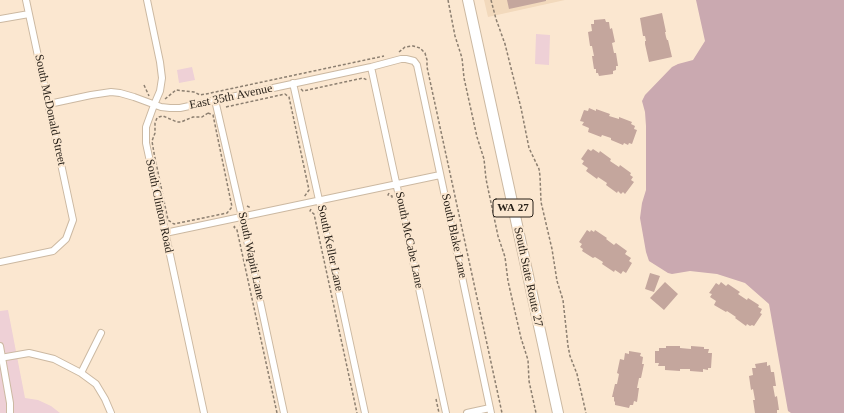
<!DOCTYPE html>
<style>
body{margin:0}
canvas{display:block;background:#fbe7d0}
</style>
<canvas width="844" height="413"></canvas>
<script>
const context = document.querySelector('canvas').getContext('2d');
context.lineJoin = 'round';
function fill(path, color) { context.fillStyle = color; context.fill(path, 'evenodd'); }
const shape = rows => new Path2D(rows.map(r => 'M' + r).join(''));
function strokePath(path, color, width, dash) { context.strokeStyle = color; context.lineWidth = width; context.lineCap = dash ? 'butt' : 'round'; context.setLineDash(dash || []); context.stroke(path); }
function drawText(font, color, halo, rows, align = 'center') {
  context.font = font + ' "Times New Roman",serif'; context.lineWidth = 4; context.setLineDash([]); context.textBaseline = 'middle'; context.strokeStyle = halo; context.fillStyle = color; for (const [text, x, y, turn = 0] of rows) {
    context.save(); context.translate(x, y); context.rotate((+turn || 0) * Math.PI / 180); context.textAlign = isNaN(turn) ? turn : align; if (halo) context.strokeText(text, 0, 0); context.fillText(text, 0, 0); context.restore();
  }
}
const built = shape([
 [484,0,565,0,488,17]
]);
const green = shape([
 [536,34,550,35,549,65,535,64],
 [192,67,195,80,179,83,177,70],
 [8,310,25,398,38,400,51,406,60,413,0,413,0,311]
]);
const forest = shape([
 [696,0,844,0,844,413,791,413,788,411,769,304,745,283,717,274,690,271,672,274,668,273,649,261,646,252,640,218,642,203,646,190,646,126,645,112,642,101,645,95,672,67,678,64,693,60,705,41]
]);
const building = shape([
 [507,0,546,0,546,1,509,9],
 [662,13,666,32,665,32,666,37,667,40,668,40,672,57,649,62,645,44,645,41,646,41,645,36,643,36,640,18],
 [605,19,606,22,609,22,610,29,612,28,615,42,612,43,614,53,616,53,618,66,616,66,616,70,613,71,613,74,599,76,598,73,596,73,596,69,594,69,592,56,594,56,592,46,590,46,588,32,592,31,591,24,594,24,594,20],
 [589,108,596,111,596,109,610,114,609,116,619,119,619,117,632,122,631,124,635,126,634,129,637,130,632,144,629,143,628,145,624,143,623,145,611,140,611,138,602,135,601,137,588,132,589,128,582,125,584,122,580,121,584,110,588,111],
 [588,149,591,151,593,149,599,153,600,151,611,159,610,161,619,167,620,165,631,173,630,175,633,177,631,180,634,182,625,194,623,192,621,194,618,191,617,193,606,185,607,183,598,177,597,179,586,171,588,168,582,164,584,161,581,159],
 [587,230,590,232,591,230,594,232,595,230,607,238,606,239,614,245,616,243,627,251,625,254,631,258,629,261,632,263,626,273,623,271,621,274,615,270,614,272,602,264,603,262,595,257,593,258,582,251,583,249,580,247,582,244,579,242],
 [650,273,660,276,654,292,645,289],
 [665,282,678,294,664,310,650,298],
 [721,282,726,286,728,284,740,292,738,294,747,300,748,298,759,305,758,307,762,309,760,313,762,314,754,326,752,325,750,326,747,324,746,326,735,318,736,317,727,311,726,312,714,305,716,301,710,297,712,294,709,293,716,283,719,285],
 [666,346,680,346,680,348,691,349,691,346,704,347,704,349,709,349,708,353,712,353,711,368,708,368,708,370,703,369,703,372,690,371,690,369,680,369,680,371,665,370,665,366,658,366,659,363,655,363,655,351,659,351,659,348,666,348],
 [629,351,641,353,640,356,643,357,642,364,644,364,641,378,639,378,637,388,639,388,637,402,634,401,633,405,630,405,629,408,615,405,615,402,614,401,614,397,612,397,615,384,617,384,619,374,617,373,620,359,624,360,625,353,629,354],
 [767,362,767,366,770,365,771,372,774,372,776,386,773,386,775,397,777,396,779,410,777,410,777,413,755,413,753,400,755,400,753,389,751,390,749,376,753,375,752,368,756,368,755,364]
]);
const path = shape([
 [448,0,455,36,462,58,464,78,477,137,484,159,486,179,498,236,505,257,508,281,521,338,528,360,529,381,536,413],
 [491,0,496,19,505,44,521,108,529,148,539,169,540,176,541,202,552,249,557,281,563,300,568,346,570,356,577,374,586,413],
 [399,52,405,47,413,46,420,48,425,53,427,60,427,67,502,413],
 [144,85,149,96],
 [301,89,303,91,363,78,367,80,367,81],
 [165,99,176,90,194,92,200,95,206,94,384,56],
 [226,107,285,94,289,97,309,190,304,197],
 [208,113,213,115,232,207,227,213,174,224,168,220,154,153,152,141,155,133,155,123,157,118,159,117,163,116,177,122,181,122,193,117,202,117,208,113],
 [389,193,388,195,392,196,392,198],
 [247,206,251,208],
 [311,209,310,211,314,214,357,413],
 [235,226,234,227,237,230,277,413],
 [436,399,439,413]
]);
const street = shape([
 [147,0,160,62,162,78,160,91,154,105,146,127,146,143,204,413],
 [0,19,29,14],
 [371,67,446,413],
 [293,83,319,200,365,413],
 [215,100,242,217,284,413],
 [49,104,91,95,111,92,120,93,134,97,161,107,170,108,180,108,371,67,401,59,406,59,414,61,417,65,491,413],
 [165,233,440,175],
 [0,262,53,251,66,239,73,220,26,0],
 [0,346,10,403,10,413],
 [0,358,29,353,54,359,81,373,96,384,105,399,111,413],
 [81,373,101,333],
 [467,413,490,408]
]);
const primary = shape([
 [468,0,558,413]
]);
const shields = [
 [513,208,40]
];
const shieldNames = [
 ["WA 27",513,208]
];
const streetNames = [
 ["East 35th Avenue",231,97,-12],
 ["South McDonald Street",50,110,78],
 ["South Clinton Road",159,206,78],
 ["South Blake Lane",454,236,78],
 ["South McCabe Lane",409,240,78],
 ["South Keller Lane",330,248,78],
 ["South Wapiti Lane",251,256,78],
 ["South State Route 27",528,277,78]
];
fill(built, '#f2d9bc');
fill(green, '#eed0d6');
fill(forest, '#caa9b0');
fill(building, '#c4a69d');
strokePath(street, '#ccb9a2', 8);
strokePath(primary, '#ccb9a2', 12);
strokePath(path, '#8c7f70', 1.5, [3, 2]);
strokePath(street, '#fff', 6);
strokePath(primary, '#fff', 10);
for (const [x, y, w] of shields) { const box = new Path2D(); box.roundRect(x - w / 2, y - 9, w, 18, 3); context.fillStyle = '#fbe7d0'; context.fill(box); strokePath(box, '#261f17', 1); }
drawText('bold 11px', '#261f17', null, shieldNames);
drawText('12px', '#261f17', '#fbe7d0', streetNames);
</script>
